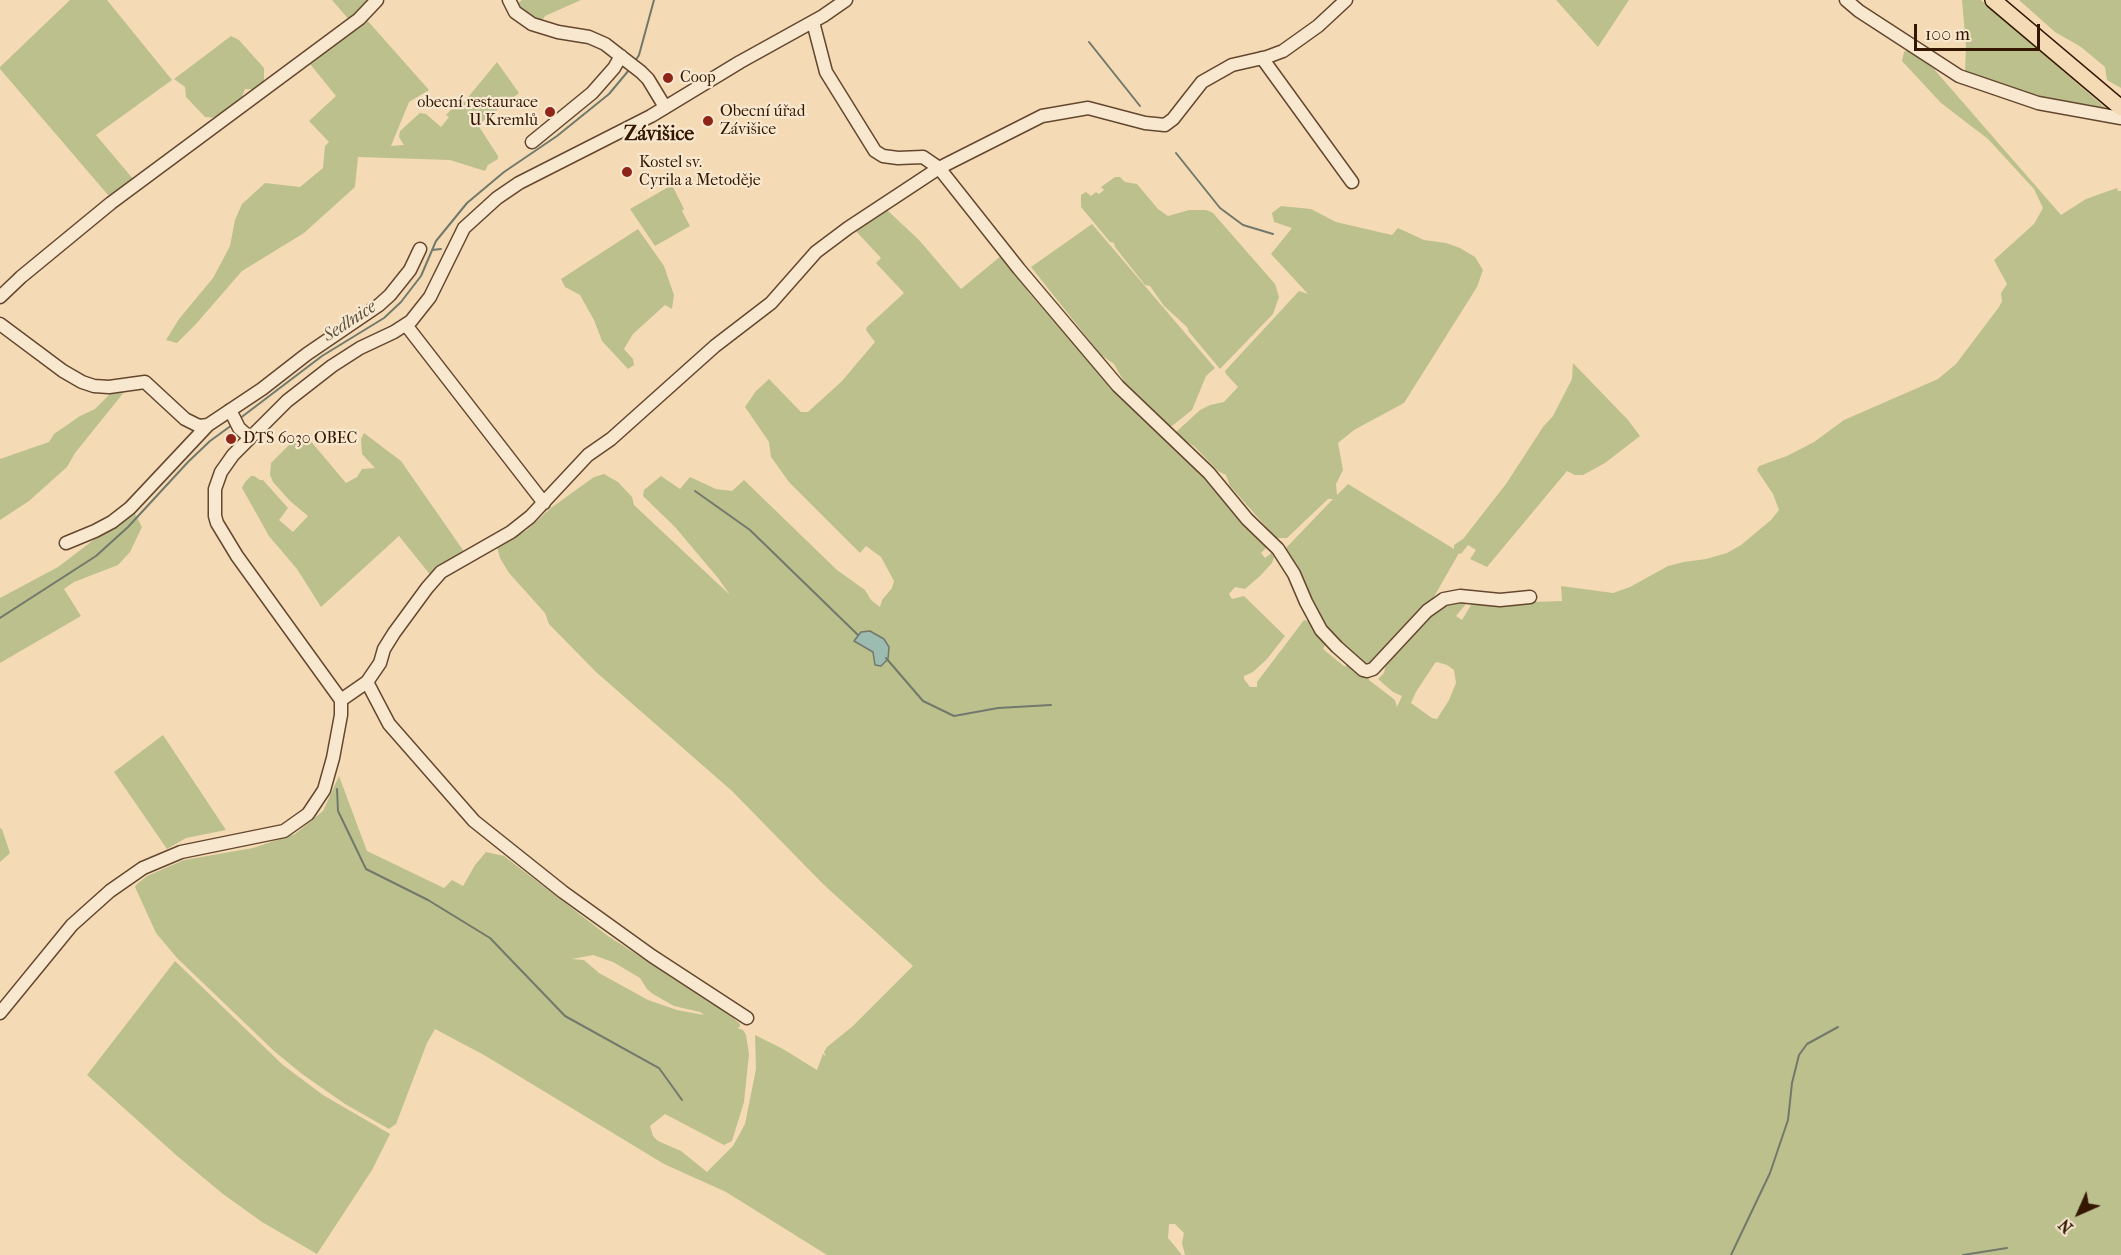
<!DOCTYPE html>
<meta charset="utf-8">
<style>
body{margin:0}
#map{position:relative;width:2121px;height:1255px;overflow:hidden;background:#f4dbb6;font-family:"IM FELL French Canon",serif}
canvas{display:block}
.north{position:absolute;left:2049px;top:1183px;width:60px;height:60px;-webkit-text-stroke:4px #f8e8d0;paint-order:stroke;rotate:225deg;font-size:16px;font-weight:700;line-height:24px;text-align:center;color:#341601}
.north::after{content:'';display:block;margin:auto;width:21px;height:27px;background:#341601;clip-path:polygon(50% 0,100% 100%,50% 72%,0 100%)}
.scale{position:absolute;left:1914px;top:24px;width:126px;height:27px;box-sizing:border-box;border:3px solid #341601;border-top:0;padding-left:8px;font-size:18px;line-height:21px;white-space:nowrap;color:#341601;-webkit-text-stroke:4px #f8e8d0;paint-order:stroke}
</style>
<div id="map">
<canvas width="2121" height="1255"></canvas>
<div class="north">N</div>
<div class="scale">100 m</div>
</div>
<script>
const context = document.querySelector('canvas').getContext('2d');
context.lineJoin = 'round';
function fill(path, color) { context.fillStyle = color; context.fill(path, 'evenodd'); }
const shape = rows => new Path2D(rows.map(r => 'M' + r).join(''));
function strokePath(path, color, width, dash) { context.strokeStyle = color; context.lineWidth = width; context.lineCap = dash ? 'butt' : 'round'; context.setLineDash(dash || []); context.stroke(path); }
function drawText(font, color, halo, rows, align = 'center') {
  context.font = font + ' "IM FELL French Canon",serif'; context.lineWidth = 4.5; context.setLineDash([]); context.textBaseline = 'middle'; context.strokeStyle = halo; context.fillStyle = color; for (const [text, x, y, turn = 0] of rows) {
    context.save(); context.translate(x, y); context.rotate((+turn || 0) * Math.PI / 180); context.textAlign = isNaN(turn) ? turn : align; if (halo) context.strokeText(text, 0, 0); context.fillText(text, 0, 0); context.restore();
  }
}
const green = shape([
 [70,0,107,0,172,80,96,135,134,180,114,194,108,195,0,69,0,67],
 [332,0,373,0,350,21],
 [522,0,581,0,545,16,540,24,515,5],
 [1556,0,1629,0,1598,47],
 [1962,0,1981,0,2109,111,2048,102,1965,74,1966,46],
 [2019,0,2121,0,2121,88,2107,80,2105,67,2081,47,2055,32],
 [366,19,429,90,409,102,391,146,404,145,399,137,400,131,420,113,426,114,441,127,449,117,446,115,460,100,465,101,497,62,519,93,478,125,498,156,498,159,488,165,485,171,450,160,358,157,355,187,304,233,242,271,196,324,177,343,166,340,179,319,213,278,230,246,235,220,242,204,265,183,300,187,323,168,325,146,329,142,309,121,336,96,310,64],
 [231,36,239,40,264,68,264,81,257,89,245,89,238,106,221,118,205,117,186,97,185,87,174,79],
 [1907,50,1933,68,2061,215,2086,199,2117,188,2118,191,2121,191,2121,1255,1185,1255,1182,1243,1184,1233,1175,1224,1169,1224,1168,1238,1182,1255,827,1255,726,1192,664,1164,484,1055,435,1029,427,1043,396,1124,389,1129,345,1104,302,1074,274,1051,177,958,156,933,135,887,137,884,147,876,184,860,253,848,295,834,323,811,339,776,367,851,444,888,452,880,463,886,475,865,486,852,504,856,608,936,726,1012,740,1024,740,1027,737,1028,743,1030,746,1035,749,1054,744,1102,732,1141,724,1145,665,1114,650,1126,653,1136,658,1141,681,1151,707,1172,733,1146,745,1124,756,1069,755,1035,783,1049,817,1070,823,1054,826,1056,824,1052,827,1047,853,1026,913,966,823,884,732,791,596,672,549,624,545,613,509,573,500,558,497,547,527,530,551,508,594,477,604,474,618,482,632,497,634,505,730,595,718,578,675,527,643,496,644,490,661,476,680,489,690,477,716,489,732,491,744,480,837,570,865,590,871,600,880,607,882,600,892,588,894,581,881,557,866,546,860,553,789,482,771,457,769,442,745,407,756,391,769,379,801,412,808,412,842,381,875,342,866,330,867,327,904,293,876,263,881,258,854,229,887,210,919,240,961,289,1002,255,1017,273,1029,293,1114,390,1178,446,1269,545,1261,553,1265,558,1274,551,1275,554,1272,563,1260,576,1245,589,1235,587,1229,594,1232,599,1244,596,1285,636,1267,659,1253,672,1244,676,1244,679,1250,687,1257,687,1257,682,1304,620,1308,621,1325,645,1323,649,1345,667,1348,661,1369,678,1369,680,1395,700,1397,707,1402,696,1393,692,1378,679,1384,673,1387,658,1434,606,1470,599,1456,616,1462,620,1474,600,1501,603,1562,601,1561,586,1613,593,1630,587,1668,566,1684,562,1706,559,1727,553,1741,545,1771,520,1779,510,1773,494,1757,470,1759,466,1787,456,1814,442,1844,420,1938,379,1956,364,1999,307,2002,301,2001,293,2007,284,1994,260,2034,224,2043,208,2034,189,1988,139,1941,103,1902,61,1904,52],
 [1437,662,1447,665,1454,670,1456,683,1449,700,1437,719,1432,718,1411,703,1416,692,1435,663],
 [593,955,613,962,640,978,647,989,653,994,674,1006,700,1012,704,1015,677,1010,648,1000,599,973,584,960,572,959],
 [1115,177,1120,177,1125,182,1137,184,1158,209,1168,216,1189,210,1206,210,1213,213,1275,284,1279,297,1273,314,1220,369,1189,332,1187,327,1164,306,1150,286,1145,285,1115,247,1114,243,1110,242,1081,207,1081,195,1086,192,1091,196,1096,192,1099,194,1104,190,1101,187],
 [672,185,684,209,682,211,690,226,655,246,630,209],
 [1281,206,1311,209,1336,222,1392,235,1398,228,1424,240,1446,243,1460,248,1475,257,1483,270,1477,287,1404,403,1354,430,1338,443,1343,470,1336,484,1337,495,1348,484,1454,549,1454,545,1463,539,1506,484,1543,427,1553,416,1572,379,1573,363,1628,420,1640,436,1605,463,1583,475,1575,475,1567,471,1487,567,1470,559,1476,550,1468,545,1461,554,1459,553,1431,602,1371,663,1366,663,1360,659,1323,624,1298,569,1285,549,1333,499,1328,499,1287,538,1276,538,1230,486,1226,475,1218,471,1195,447,1175,433,1200,410,1210,405,1224,402,1238,387,1226,374,1225,371,1299,291,1308,294,1271,254,1292,228,1274,222,1272,213],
 [1092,224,1215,368,1206,376,1192,410,1172,426,1168,426,1127,387,1114,364,1101,355,1031,267],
 [638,229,664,266,674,295,672,309,665,305,633,334,624,349,633,359,634,365,628,369,602,341,594,320,580,295,565,287,561,279],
 [125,391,75,453,67,467,29,501,0,520,0,459,49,442,54,434,80,416,95,409,112,392],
 [301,433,308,438,346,483,357,477,362,469,375,468,362,454,361,439,364,433,401,461,465,553,432,577,399,536,321,607,297,569,269,536,242,488,245,482,251,476,254,476,260,480,263,480,288,508,279,520,293,532,308,516,290,501,273,482,270,475,271,463],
 [133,510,142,527,130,552,118,565,74,582,64,589,81,616,0,663,0,598,58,567],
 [163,735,226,830,186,838,167,849,114,772],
 [0,828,2,829,10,853,0,862],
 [175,961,283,1065,323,1095,390,1134,372,1170,317,1254,262,1222,223,1194,176,1155,87,1075]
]);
const water = shape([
 [870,631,884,639,889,647,888,659,881,666,875,665,873,652,854,641,861,632,870,631]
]);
const stream = shape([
 [1089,42,1140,106],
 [634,63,639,55,654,0],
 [1176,153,1220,208,1243,225,1273,234],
 [432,250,441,249],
 [239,419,322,356,384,318,401,302,421,276,436,241,467,203,504,172,557,136,609,94,629,70],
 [695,491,750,530,858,635],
 [0,618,96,556,128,527,188,462,210,441,232,425],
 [886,658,923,701,954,716,998,708,1051,705],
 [337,789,338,811,366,869,428,900,490,938,565,1016,659,1068,682,1100],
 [1731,1255,1770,1173,1788,1120,1792,1083,1799,1055,1807,1044,1838,1027],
 [1963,1255,2007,1248]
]);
const minor = shape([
 [509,0,515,12,532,24,558,32,589,37,605,44,641,72,648,79,665,107],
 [1846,0,1859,11,1959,76,2038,103,2121,118],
 [813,22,826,72,875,151,883,156,898,158,923,157,939,168,1019,269,1118,386,1209,473,1247,519,1278,549,1294,574,1306,602,1321,630,1337,647,1363,670,1367,671,1373,669,1427,611,1444,599,1460,596,1500,600,1530,597],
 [1262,58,1352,182],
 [532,142,592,93,614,68,621,56],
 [0,297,21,277,111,203,359,19,377,0],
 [0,324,63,371,82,382,94,386,109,387,145,382,185,419,199,426,208,425,262,389,307,354,379,305,390,295,410,270,420,249],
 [406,325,544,503],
 [230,410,239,428,249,437],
 [66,543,95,531,112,522,130,508,208,425],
 [367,682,389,724,474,821,563,892,652,956,747,1018],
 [341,700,367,682,380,663,384,649,394,633,427,588,441,572,511,532,530,517,588,455,611,439,715,346,771,303,816,252,848,228,939,168,1042,116,1088,108,1145,123,1165,125,1173,119,1202,82,1232,65,1267,57,1283,51,1318,26,1346,0],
 [0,1013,72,925,110,891,143,868,181,852,284,831,308,814,324,790,333,758,341,715,341,700,237,556,217,523,215,516,215,489,221,472,233,455,287,401,332,366,360,348,394,332,411,321,430,297,464,228,497,198,519,183,651,116,740,62,823,16,846,0]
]);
const major = shape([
 [1993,0,2121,108]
]);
const markers = [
 [668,78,6,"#8f2418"],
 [550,112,6,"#8f2418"],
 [708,121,6,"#8f2418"],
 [627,172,6,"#8f2418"],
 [231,439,6,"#8f2418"]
];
const poiNames = [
 ["Coop",680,78],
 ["obecní restaurace",538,103,"right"],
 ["U Kremlů",538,121,"right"],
 ["Obecní úřad",720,112],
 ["Závišice",720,130],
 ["Kostel sv.",639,163],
 ["Cyrila a Metoděje",639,181],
 ["DTS 6030 OBEC",243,439]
];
const waterNames = [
 ["Sedlnice",350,322,-33]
];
const quarterNames = [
 ["Závišice",659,135]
];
fill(green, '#bcc08d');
fill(water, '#9cbbb1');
strokePath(water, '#72796b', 1.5);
strokePath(stream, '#72796b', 2);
strokePath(minor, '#64472e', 15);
strokePath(major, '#341601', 18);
strokePath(minor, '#f8e8d0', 12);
strokePath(major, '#f4dbb6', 15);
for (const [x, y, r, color] of markers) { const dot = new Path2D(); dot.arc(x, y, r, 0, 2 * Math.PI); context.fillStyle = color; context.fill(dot); strokePath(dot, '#f8e8d0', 2); }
drawText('16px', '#341601', '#f8e8d0', poiNames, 'left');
drawText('italic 18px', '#58503f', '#f8e8d0', waterNames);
drawText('bold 20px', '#341601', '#f8e8d0', quarterNames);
</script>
